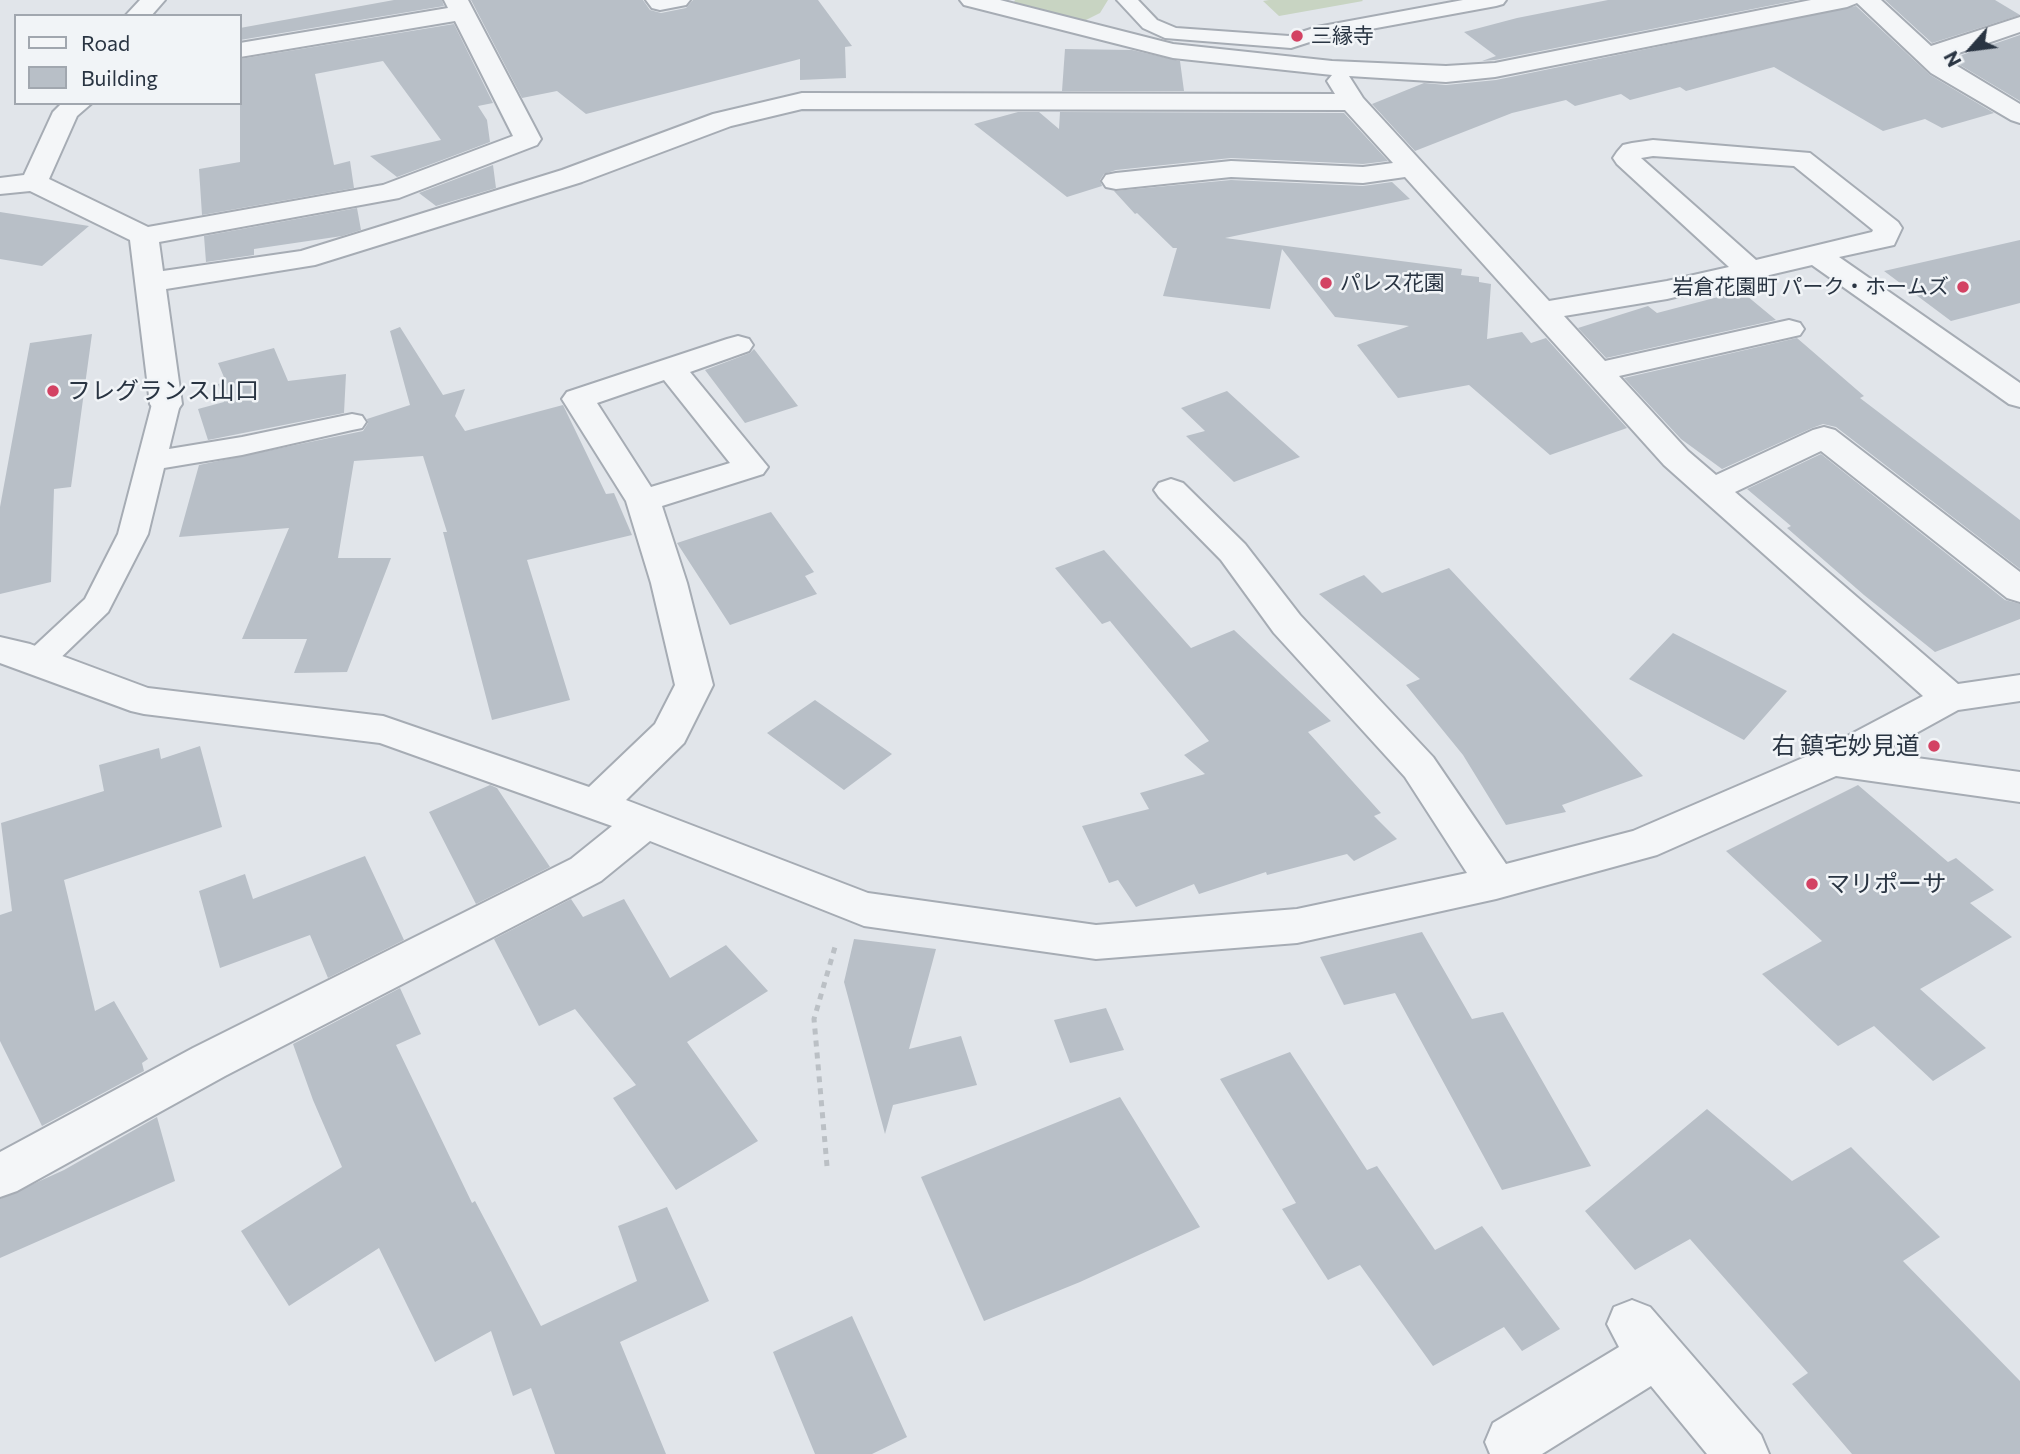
<!DOCTYPE html>
<meta charset="utf-8">
<style>
body{margin:0}
#map{position:relative;width:2020px;height:1454px;overflow:hidden;background:#e1e5ea;font-family:Commissioner,sans-serif}
canvas{display:block}
.legend{position:absolute;left:14px;top:14px;width:228px;height:91px;box-sizing:border-box;background:#f1f4f7;border:2px solid #a1a7af;margin:0;padding:9px 12px;list-style:none;font-size:21px;color:#293442}
.legend li{display:flex;align-items:center;gap:14px;height:35px}
.legend b{width:35px;border:2px solid #a1a7af}
.north{position:absolute;left:1936px;top:14px;width:70px;height:70px;-webkit-text-stroke:5px #f1f4f7;paint-order:stroke;rotate:242deg;font-size:19px;font-weight:700;line-height:28px;text-align:center;color:#293442}
.north::after{content:'';display:block;margin:auto;width:24px;height:32px;background:#293442;clip-path:polygon(50% 0,100% 100%,50% 72%,0 100%)}
</style>
<div id="map">
<canvas width="2020" height="1454"></canvas>
<ul class="legend">
<li><b style="height:9px;background:#f4f6f8"></b>Road</li>
<li><b style="height:19px;background:#b8bfc7"></b>Building</li>
</ul>
<div class="north">N</div>
</div>
<script>
const context = document.querySelector('canvas').getContext('2d');
context.lineJoin = 'round';
function fill(path, color) { context.fillStyle = color; context.fill(path, 'evenodd'); }
const shape = rows => new Path2D(rows.map(r => 'M' + r).join(''));
function strokePath(path, color, width, dash) { context.strokeStyle = color; context.lineWidth = width; context.lineCap = dash ? 'butt' : 'round'; context.setLineDash(dash || []); context.stroke(path); }
function drawText(font, color, halo, rows, align = 'center') {
  context.font = font + ' Commissioner,"Noto Sans JP",sans-serif'; context.lineWidth = 5; context.setLineDash([]); context.textBaseline = 'middle'; context.strokeStyle = halo; context.fillStyle = color; for (const [text, x, y, turn = 0] of rows) {
    context.save(); context.translate(x, y); context.rotate((+turn || 0) * Math.PI / 180); context.textAlign = isNaN(turn) ? turn : align; if (halo) context.strokeText(text, 0, 0); context.fillText(text, 0, 0); context.restore();
  }
}
const green = shape([
 [1015,0,1108,0,1100,13,1084,21,1013,4],
 [1269,0,1362,0,1363,1,1279,16,1263,1]
]);
const building = shape([
 [394,0,442,0,444,6,240,40,240,28],
 [471,0,643,0,650,10,661,13,686,8,693,0,818,0,852,46,845,47,846,78,800,80,800,59,586,114,557,91,522,98],
 [1608,0,1798,0,1495,60,1482,61,1496,56,1464,32,1517,18],
 [1885,0,1995,0,2020,15,1932,43],
 [1856,6,1930,75,1994,113,1942,128,1925,119,1883,131,1774,67,1686,91,1680,87,1630,100,1621,94,1575,106,1566,100,1512,113,1415,151,1372,104,1424,83,1446,85,1496,80],
 [454,24,493,103,478,106,487,120,490,142,397,177,370,156,441,140,383,61,315,74,334,165,350,161,354,188,202,215,199,169,240,162,240,59],
 [2020,35,2020,101,1950,59],
 [1065,49,1132,50,1180,61,1184,91,1062,91],
 [1018,112,1039,112,1059,129,1060,112,1344,113,1388,161,1363,164,1231,158,1116,170,1104,174,1100,180,1102,186,1067,197,974,124],
 [493,165,496,188,436,206,419,193],
 [1231,180,1363,186,1392,182,1410,199,1225,238,1462,269,1461,275,1479,277,1479,282,1491,284,1487,339,1522,332,1531,343,1546,338,1627,428,1550,455,1469,385,1398,398,1357,345,1409,326,1335,317,1282,249,1270,309,1163,296,1177,248,1173,248,1137,213,1135,214,1114,191],
 [357,208,361,230,342,236,254,249,254,255,206,262,204,236],
 [0,212,89,226,42,266,0,259],
 [2020,240,2020,303,1951,321,1884,271],
 [1741,291,1776,320,1606,358,1578,328,1648,306,1657,313],
 [400,327,443,395,465,389,455,416,465,431,563,405,606,494,614,493,632,535,527,560,570,700,492,720,443,532,447,532,423,456,354,461,338,558,391,558,347,672,294,673,307,639,242,639,289,528,179,537,199,465,363,431,368,423,367,419,410,405,390,331],
 [92,334,71,487,54,489,51,582,0,594,0,507,30,343],
 [1797,338,1864,396,1860,398,2020,520,2020,569,1836,427,1823,424,1812,428,1722,469,1681,439,1624,378],
 [274,348,288,381,346,374,344,413,208,440,198,409,224,402,218,384,226,382,218,363],
 [754,349,798,406,745,423,705,370,750,353],
 [1227,391,1273,433,1300,457,1234,482,1186,436,1205,431,1181,408],
 [1821,454,2005,600,2020,604,2020,619,1935,652,1864,595,1787,528,1791,526,1747,489],
 [771,512,814,572,805,576,817,594,730,625,677,543],
 [1104,550,1191,648,1234,630,1331,721,1308,732,1381,813,1374,816,1397,839,1354,861,1347,854,1267,875,1266,872,1199,894,1194,884,1136,907,1118,880,1109,883,1082,826,1149,809,1140,793,1205,774,1184,755,1209,741,1110,621,1102,624,1055,568],
 [1449,568,1643,776,1562,805,1566,812,1506,825,1463,755,1406,685,1420,679,1319,594,1364,575,1382,593],
 [1673,633,1787,691,1744,740,1629,679],
 [815,700,892,754,844,790,767,733],
 [200,746,222,827,64,880,95,1011,114,1001,148,1059,142,1063,144,1071,42,1126,0,1041,0,915,12,911,1,823,104,791,99,765,159,748,161,759],
 [490,785,497,788,550,867,476,904,429,812],
 [1858,785,1948,862,1956,858,1994,890,1970,903,2012,937,1920,989,1986,1048,1933,1081,1874,1026,1838,1046,1762,974,1822,941,1726,851],
 [365,856,404,940,328,978,310,935,220,968,199,891,245,874,253,899],
 [571,899,583,917,624,899,670,978,726,945,768,991,687,1042,758,1141,676,1190,613,1098,636,1085,575,1009,539,1026,494,939],
 [1422,932,1472,1019,1503,1012,1591,1166,1502,1190,1395,993,1344,1005,1320,957],
 [854,939,936,949,909,1049,961,1036,977,1085,893,1105,885,1134,844,982],
 [400,988,421,1034,396,1045,472,1203,475,1201,541,1326,637,1281,618,1226,667,1207,709,1301,620,1342,666,1454,555,1454,531,1388,513,1396,491,1331,435,1362,379,1248,289,1306,241,1231,342,1167,313,1100,293,1044],
 [1106,1008,1124,1050,1070,1063,1054,1020],
 [1290,1052,1367,1170,1377,1166,1435,1250,1482,1226,1560,1329,1522,1351,1504,1327,1433,1366,1360,1265,1328,1280,1282,1209,1296,1203,1220,1079],
 [1120,1097,1200,1227,1080,1282,984,1321,921,1177],
 [1707,1109,1792,1181,1851,1147,1940,1237,1903,1261,2020,1381,2020,1454,1852,1454,1792,1384,1808,1373,1690,1239,1635,1270,1585,1211],
 [157,1117,175,1181,0,1258,0,1199,64,1170],
 [852,1316,907,1437,872,1454,815,1454,773,1352]
]);
const path = shape([
 [827,1166,814,1019,835,947]
]);
const service = shape([
 [1117,0,1138,0,1157,20,1176,28,1289,36,1317,27,1463,0,1506,0,1503,4,1496,6,1322,38,1291,48,1165,38,1143,28,1117,0],
 [166,396,176,398,180,404,169,449,242,437,352,414,362,416,366,422,362,428,352,430,242,455,164,468,148,534,108,612,49,669,38,672,27,669,22,661,27,653,85,599,118,534,152,404,156,398,166,396]
]);
const minor = shape([
 [140,0,165,0,151,16,125,16,140,0],
 [444,0,468,0,541,139,537,145,399,198,159,242,163,271,301,251,562,170,713,114,802,93,1335,94,1327,81,1332,75,1173,58,964,5,960,0,1000,0,1173,44,1332,61,1446,66,1495,63,1811,0,1881,0,1931,46,2020,17,2020,32,1944,58,2020,104,2020,123,2011,120,1931,73,1857,3,1847,7,1495,77,1446,82,1349,76,1363,98,1549,301,1667,281,1729,267,1617,164,1613,158,1617,152,1623,145,1632,143,1653,140,1810,153,1898,222,1902,228,1894,245,1839,257,2020,383,2020,407,2009,404,1812,265,1667,299,1564,316,1605,361,1789,320,1800,323,1804,329,1800,335,1619,376,1688,451,1716,475,1813,430,1824,427,1835,430,2020,572,2020,602,2007,598,1821,451,1735,492,1958,684,2020,675,2020,701,1958,710,1880,753,2020,772,2020,802,1836,776,1657,855,1496,899,1297,943,1096,959,864,926,650,841,601,881,225,1076,17,1191,0,1197,0,1152,193,1048,571,859,612,826,380,743,144,714,131,711,0,663,0,637,30,644,148,688,383,716,589,787,655,724,675,685,651,583,626,501,562,399,567,392,727,339,738,336,749,339,753,345,749,351,690,372,768,467,763,474,662,506,687,583,713,685,684,743,626,800,868,893,1096,925,1297,909,1467,873,1405,777,1274,633,1221,560,1159,497,1154,490,1159,483,1171,479,1183,483,1245,544,1300,615,1433,757,1506,864,1633,831,1819,751,1923,696,1664,465,1405,177,1363,183,1231,177,1116,189,1106,187,1102,181,1106,175,1116,173,1231,161,1363,167,1393,163,1345,110,802,109,731,126,582,182,315,265,166,289,182,404,177,411,166,414,155,411,150,404,130,240,30,191,0,194,0,178,24,175,53,112,62,103,92,103,77,116,49,179,148,227,383,185,513,136,455,21,240,57,240,43,448,8,444,0],
 [1653,156,1794,166,1873,230,1872,232,1756,260,1641,158,1653,156],
 [664,380,730,463,651,487,597,403,664,380],
 [646,0,690,0,686,5,660,10,652,8,646,0],
 [1632,1300,1650,1307,1761,1435,1769,1454,1707,1454,1651,1386,1542,1454,1490,1454,1485,1442,1493,1423,1619,1347,1607,1324,1614,1307,1632,1300]
]);
const markers = [
 [1297,36,7,"#d34263"],
 [1326,283,7,"#d34263"],
 [1963,287,7,"#d34263"],
 [53,391,7,"#d34263"],
 [1934,746,7,"#d34263"],
 [1812,884,7,"#d34263"]
];
const farPoinames = [
 ["三縁寺",1311,36],
 ["パレス花園",1340,283],
 ["岩倉花園町 パーク・ホームズ",1949,287,"right"]
];
const poiNames = [
 ["フレグランス山口",67,391],
 ["右 鎮宅妙見道",1920,746,"right"],
 ["マリポーサ",1826,884]
];
fill(green, '#c8d4c2');
fill(building, '#b8bfc7');
strokePath(service, '#a6acb4', 4);
strokePath(minor, '#a6acb4', 4);
strokePath(path, '#bbc0c5', 5, [6, 6]);
fill(service, '#f4f6f8');
fill(minor, '#f4f6f8');
for (const [x, y, r, color] of markers) { const dot = new Path2D(); dot.arc(x, y, r, 0, 2 * Math.PI); context.fillStyle = color; context.fill(dot); strokePath(dot, '#f1f4f7', 2.5); }
drawText('21px', '#293442', '#f1f4f7', farPoinames, 'left');
drawText('24px', '#293442', '#f1f4f7', poiNames, 'left');
</script>
